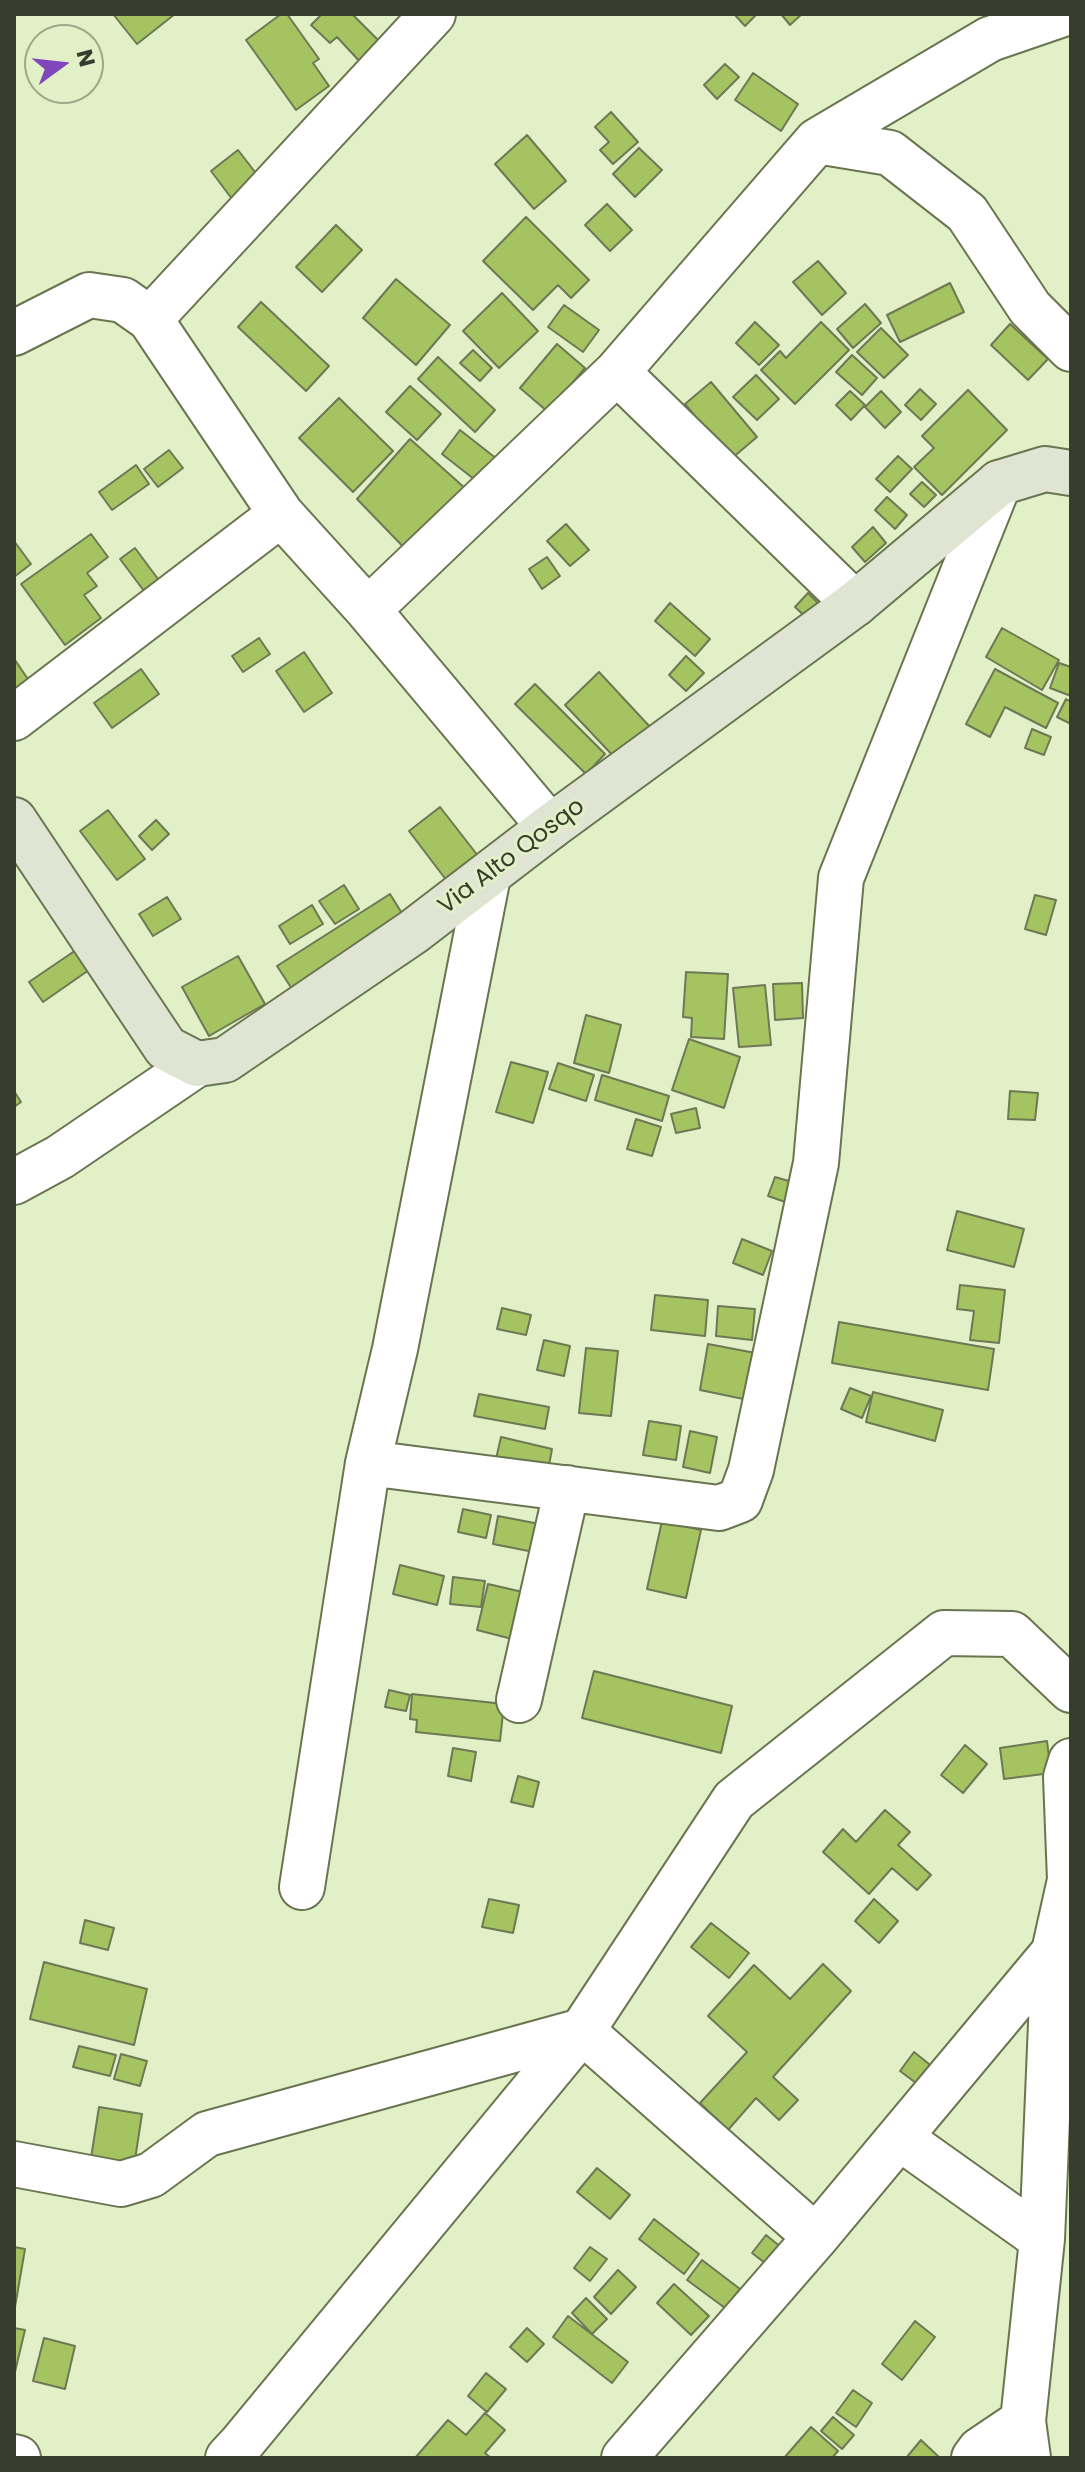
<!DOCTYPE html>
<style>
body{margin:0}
#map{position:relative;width:1085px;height:2472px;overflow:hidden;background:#e1f0c6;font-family:Poppins,sans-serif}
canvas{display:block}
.frame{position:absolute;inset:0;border:16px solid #373d2d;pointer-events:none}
.north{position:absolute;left:24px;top:24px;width:80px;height:80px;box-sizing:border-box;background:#e1f0c6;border:2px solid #9da889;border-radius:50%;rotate:75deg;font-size:22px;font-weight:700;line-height:32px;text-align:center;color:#373d2d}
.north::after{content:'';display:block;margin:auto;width:28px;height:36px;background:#8046bc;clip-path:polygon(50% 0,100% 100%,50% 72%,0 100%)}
</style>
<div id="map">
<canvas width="1085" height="2472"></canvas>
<div class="frame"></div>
<div class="north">N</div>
</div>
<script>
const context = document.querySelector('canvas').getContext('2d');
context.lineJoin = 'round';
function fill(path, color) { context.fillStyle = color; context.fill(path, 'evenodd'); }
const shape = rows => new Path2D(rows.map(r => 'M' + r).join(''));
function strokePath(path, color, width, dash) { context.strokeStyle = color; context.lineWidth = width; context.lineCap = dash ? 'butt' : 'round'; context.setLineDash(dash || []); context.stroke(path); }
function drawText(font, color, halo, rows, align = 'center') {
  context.font = font + ' Poppins,sans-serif'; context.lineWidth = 6; context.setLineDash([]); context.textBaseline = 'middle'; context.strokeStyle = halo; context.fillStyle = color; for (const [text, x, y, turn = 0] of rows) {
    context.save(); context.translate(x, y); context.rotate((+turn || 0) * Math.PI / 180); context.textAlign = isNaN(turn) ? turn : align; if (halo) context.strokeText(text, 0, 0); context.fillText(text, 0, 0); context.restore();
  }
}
const building = shape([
 [113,14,175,14,137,44,113,14],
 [281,14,287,14,319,59,313,63,329,86,296,110,246,40,281,14],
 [322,14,352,14,383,45,363,65,337,37,330,43,311,25,322,14],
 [734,14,757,14,745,26,734,14],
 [781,14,802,14,790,25,781,14],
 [725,64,739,77,717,99,704,85,725,64],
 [753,73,798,104,781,131,735,100,753,73],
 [611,112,638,142,613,164,600,150,609,142,595,127,611,112],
 [527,135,566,181,534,209,495,164,527,135],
 [639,148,662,170,635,197,613,174,639,148],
 [238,150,265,185,238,207,211,171,238,150],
 [607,204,632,230,610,251,585,225,607,204],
 [526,217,589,280,571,298,558,285,533,310,483,261,526,217],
 [336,225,362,250,322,292,296,267,336,225],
 [818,261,846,293,822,315,793,282,818,261],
 [396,279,450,325,416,365,363,318,396,279],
 [950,283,964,312,900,342,887,315,950,283],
 [502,293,538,331,499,368,463,331,502,293],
 [261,302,329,366,306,391,238,327,261,302],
 [865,304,881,323,853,348,837,329,865,304],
 [564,305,599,330,583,352,548,327,564,305],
 [755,322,779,345,759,365,736,343,755,322],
 [821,322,849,350,795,404,761,370,780,351,786,358,821,322],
 [1010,324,1048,359,1028,380,991,345,1010,324],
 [881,328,908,355,884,378,857,352,881,328],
 [557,344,585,368,548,412,520,388,557,344],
 [473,350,492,368,480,381,460,363,473,350],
 [852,355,877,378,862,395,836,372,852,355],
 [438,357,495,410,475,432,418,379,438,357],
 [756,375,779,399,757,420,733,397,756,375],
 [711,382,757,437,731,459,685,404,711,382],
 [410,386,441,414,417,440,386,412,410,386],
 [920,389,936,404,921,420,905,405,920,389],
 [968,390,1007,430,942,495,914,467,934,448,922,436,968,390],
 [850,391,865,405,851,420,836,405,850,391],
 [881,391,901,412,885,428,865,407,881,391],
 [339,398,393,451,353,492,299,438,339,398],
 [460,430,497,459,479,483,442,454,460,430],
 [410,439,476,498,415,559,357,499,410,439],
 [169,450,183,468,158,487,144,469,169,450],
 [898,456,912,469,890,492,876,479,898,456],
 [136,465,149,484,112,510,99,492,136,465],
 [922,482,936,495,924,507,910,494,922,482],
 [887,497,907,515,895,529,875,510,887,497],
 [566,524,589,550,570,566,547,541,566,524],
 [873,527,886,543,865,562,852,547,873,527],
 [91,534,108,557,87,573,97,586,84,595,101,618,65,645,21,584,91,534],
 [14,541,31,564,14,577,14,541],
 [135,548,161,583,147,595,120,559,135,548],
 [547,557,560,576,542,589,529,569,547,557],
 [808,593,823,608,810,621,795,607,808,593],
 [670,603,710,639,695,656,655,621,670,603],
 [1002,628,1059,660,1042,690,986,657,1002,628],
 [259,638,270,654,243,672,232,656,259,638],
 [304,652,332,693,304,712,276,671,304,652],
 [686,656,704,673,686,691,669,675,686,656],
 [15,660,38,694,14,710,14,661,15,660],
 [1059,663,1071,667,1071,696,1050,688,1059,663],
 [141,669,159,694,112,728,94,703,141,669],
 [995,669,1058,703,1046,728,1005,707,990,737,966,724,995,669],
 [599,672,651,728,618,761,565,705,599,672],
 [535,684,605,754,586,774,515,704,535,684],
 [1066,699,1071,702,1071,724,1057,717,1066,699],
 [1032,729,1051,737,1044,755,1025,748,1032,729],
 [440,807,482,861,450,885,409,831,440,807],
 [108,810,145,859,117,880,80,831,108,810],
 [156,820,169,834,152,850,139,836,156,820],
 [344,885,359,909,335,924,319,901,344,885],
 [390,894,408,923,296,995,277,966,390,894],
 [1035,895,1056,900,1046,935,1025,929,1035,895],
 [167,897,181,919,153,936,139,914,167,897],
 [312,905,323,924,290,944,279,926,312,905],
 [76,950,89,970,43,1002,29,982,76,950],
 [238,956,265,1004,209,1036,182,987,238,956],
 [686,972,728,974,724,1039,691,1037,692,1018,683,1017,686,972],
 [802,983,803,1018,775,1020,773,984,802,983],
 [765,985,771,1045,739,1047,733,988,765,985],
 [586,1015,621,1025,609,1073,574,1063,586,1015],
 [689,1039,740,1057,724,1108,672,1090,689,1039],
 [511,1062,548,1072,533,1123,496,1112,511,1062],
 [558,1063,594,1075,586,1101,549,1089,558,1063],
 [602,1075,669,1096,662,1121,595,1100,602,1075],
 [14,1091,21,1102,14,1107,14,1091],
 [1010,1091,1038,1093,1035,1120,1008,1119,1010,1091],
 [696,1108,700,1128,676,1133,671,1114,696,1108],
 [636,1119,661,1127,652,1156,627,1149,636,1119],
 [775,1177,799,1184,794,1205,768,1196,775,1177],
 [957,1211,1024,1229,1014,1267,947,1250,957,1211],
 [742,1239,772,1251,763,1275,733,1263,742,1239],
 [960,1285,1005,1290,999,1343,970,1340,974,1311,957,1309,960,1285],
 [655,1295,708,1300,705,1336,651,1330,655,1295],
 [718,1306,755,1309,752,1340,716,1336,718,1306],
 [502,1308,531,1315,526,1335,497,1329,502,1308],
 [839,1322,994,1349,988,1390,832,1363,839,1322],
 [544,1340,570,1346,564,1376,537,1370,544,1340],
 [708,1344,766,1355,758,1402,700,1390,708,1344],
 [586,1348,618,1351,611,1416,579,1413,586,1348],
 [850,1388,871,1396,862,1418,841,1409,850,1388],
 [873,1392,943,1410,935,1441,866,1422,873,1392],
 [479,1394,549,1407,545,1429,474,1416,479,1394],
 [649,1421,681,1426,676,1460,643,1455,649,1421],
 [690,1431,717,1437,710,1473,683,1467,690,1431],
 [501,1437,552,1449,548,1471,496,1459,501,1437],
 [463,1509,491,1515,486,1538,458,1532,463,1509],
 [498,1516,550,1526,544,1554,493,1544,498,1516],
 [662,1521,701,1530,686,1598,647,1589,662,1521],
 [400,1565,444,1576,437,1605,393,1594,400,1565],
 [453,1577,485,1581,481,1607,450,1604,453,1577],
 [488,1584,527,1593,516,1640,477,1630,488,1584],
 [594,1671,732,1706,721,1753,582,1718,594,1671],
 [389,1690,410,1695,406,1711,385,1707,389,1690],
 [412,1694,504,1704,500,1741,416,1732,417,1720,410,1719,412,1694],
 [1047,1741,1051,1773,1004,1779,1000,1748,1047,1741],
 [965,1745,987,1764,963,1793,941,1775,965,1745],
 [453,1748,476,1752,471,1781,448,1776,453,1748],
 [518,1776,539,1782,533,1807,511,1802,518,1776],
 [885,1810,910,1832,898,1845,931,1875,917,1890,892,1868,869,1894,823,1852,843,1829,856,1842,885,1810],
 [489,1899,519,1905,513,1933,482,1927,489,1899],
 [874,1899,898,1921,879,1943,855,1921,874,1899],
 [85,1920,114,1928,108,1950,80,1943,85,1920],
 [711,1923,749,1953,729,1978,691,1947,711,1923],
 [44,1962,147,1989,134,2045,30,2019,44,1962],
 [823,1964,851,1991,773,2077,798,2100,779,2120,756,2098,728,2130,700,2103,747,2052,708,2016,754,1965,790,1999,823,1964],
 [79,2046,116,2055,110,2076,73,2067,79,2046],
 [914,2052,934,2068,920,2086,900,2071,914,2052],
 [121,2054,147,2061,140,2086,114,2079,121,2054],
 [99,2107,142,2114,134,2166,91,2158,99,2107],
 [597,2168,630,2195,610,2219,577,2192,597,2168],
 [654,2219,699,2254,684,2274,639,2239,654,2219],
 [766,2235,792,2256,778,2273,752,2253,766,2235],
 [14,2247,25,2249,15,2307,14,2307,14,2247],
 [590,2247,607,2259,590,2281,574,2268,590,2247],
 [702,2260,740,2289,725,2308,687,2280,702,2260],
 [618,2270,636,2287,611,2314,594,2297,618,2270],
 [674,2284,709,2316,691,2335,657,2303,674,2284],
 [586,2298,607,2319,592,2334,572,2313,586,2298],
 [568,2316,628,2362,612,2383,553,2337,568,2316],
 [915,2321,935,2337,902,2380,882,2364,915,2321],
 [14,2328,25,2330,14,2376,14,2328],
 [527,2328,544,2344,527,2362,510,2347,527,2328],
 [44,2338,75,2346,65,2389,33,2381,44,2338],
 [486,2373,506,2389,487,2412,468,2396,486,2373],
 [853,2390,872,2403,856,2427,836,2413,853,2390],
 [485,2413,505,2430,485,2453,491,2458,415,2458,448,2420,466,2435,485,2413],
 [833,2417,854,2435,842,2449,821,2431,833,2417],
 [811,2427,838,2451,832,2458,784,2458,811,2427],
 [921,2440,940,2458,906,2458,921,2440]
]);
const street = shape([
 [817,141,890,153,967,213,1030,308,1071,349],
 [150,319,433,14],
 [14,333,89,295,123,300,150,319,281,514,368,610,550,827],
 [617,372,855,604],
 [368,610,617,372,817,141,990,39,1063,14],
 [14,718,281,514],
 [14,1182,60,1157,197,1064],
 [368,1463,719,1508,740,1500,751,1470,816,1163,841,878,999,483],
 [519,1700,567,1488],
 [302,1887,368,1463,395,1349,488,876],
 [900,2138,1042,2239],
 [14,2164,121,2184,151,2175,207,2134,582,2031,816,2237],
 [14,2457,18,2458],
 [228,2458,241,2444,582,2031,734,1800,944,1633,1012,1634,1071,1690],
 [624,2458,816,2237,1054,1952,1070,1880,1066,1777,1071,1761],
 [974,2458,980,2450,1023,2421],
 [1028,2458,1023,2421,1042,2239,1054,1952]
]);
const secondary = shape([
 [14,820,166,1048,197,1064,225,1060,413,932,550,827,855,604,999,483,1045,469,1071,473]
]);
const streetNames = [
 ["Via Alto Qosqo",512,857,-37]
];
fill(building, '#a5c361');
strokePath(building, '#6c7954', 2);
strokePath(street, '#697550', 48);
strokePath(secondary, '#697550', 48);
strokePath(street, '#fff', 44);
strokePath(secondary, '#dfe5d2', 44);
drawText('24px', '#373d2d', '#e1f0c6', streetNames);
</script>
